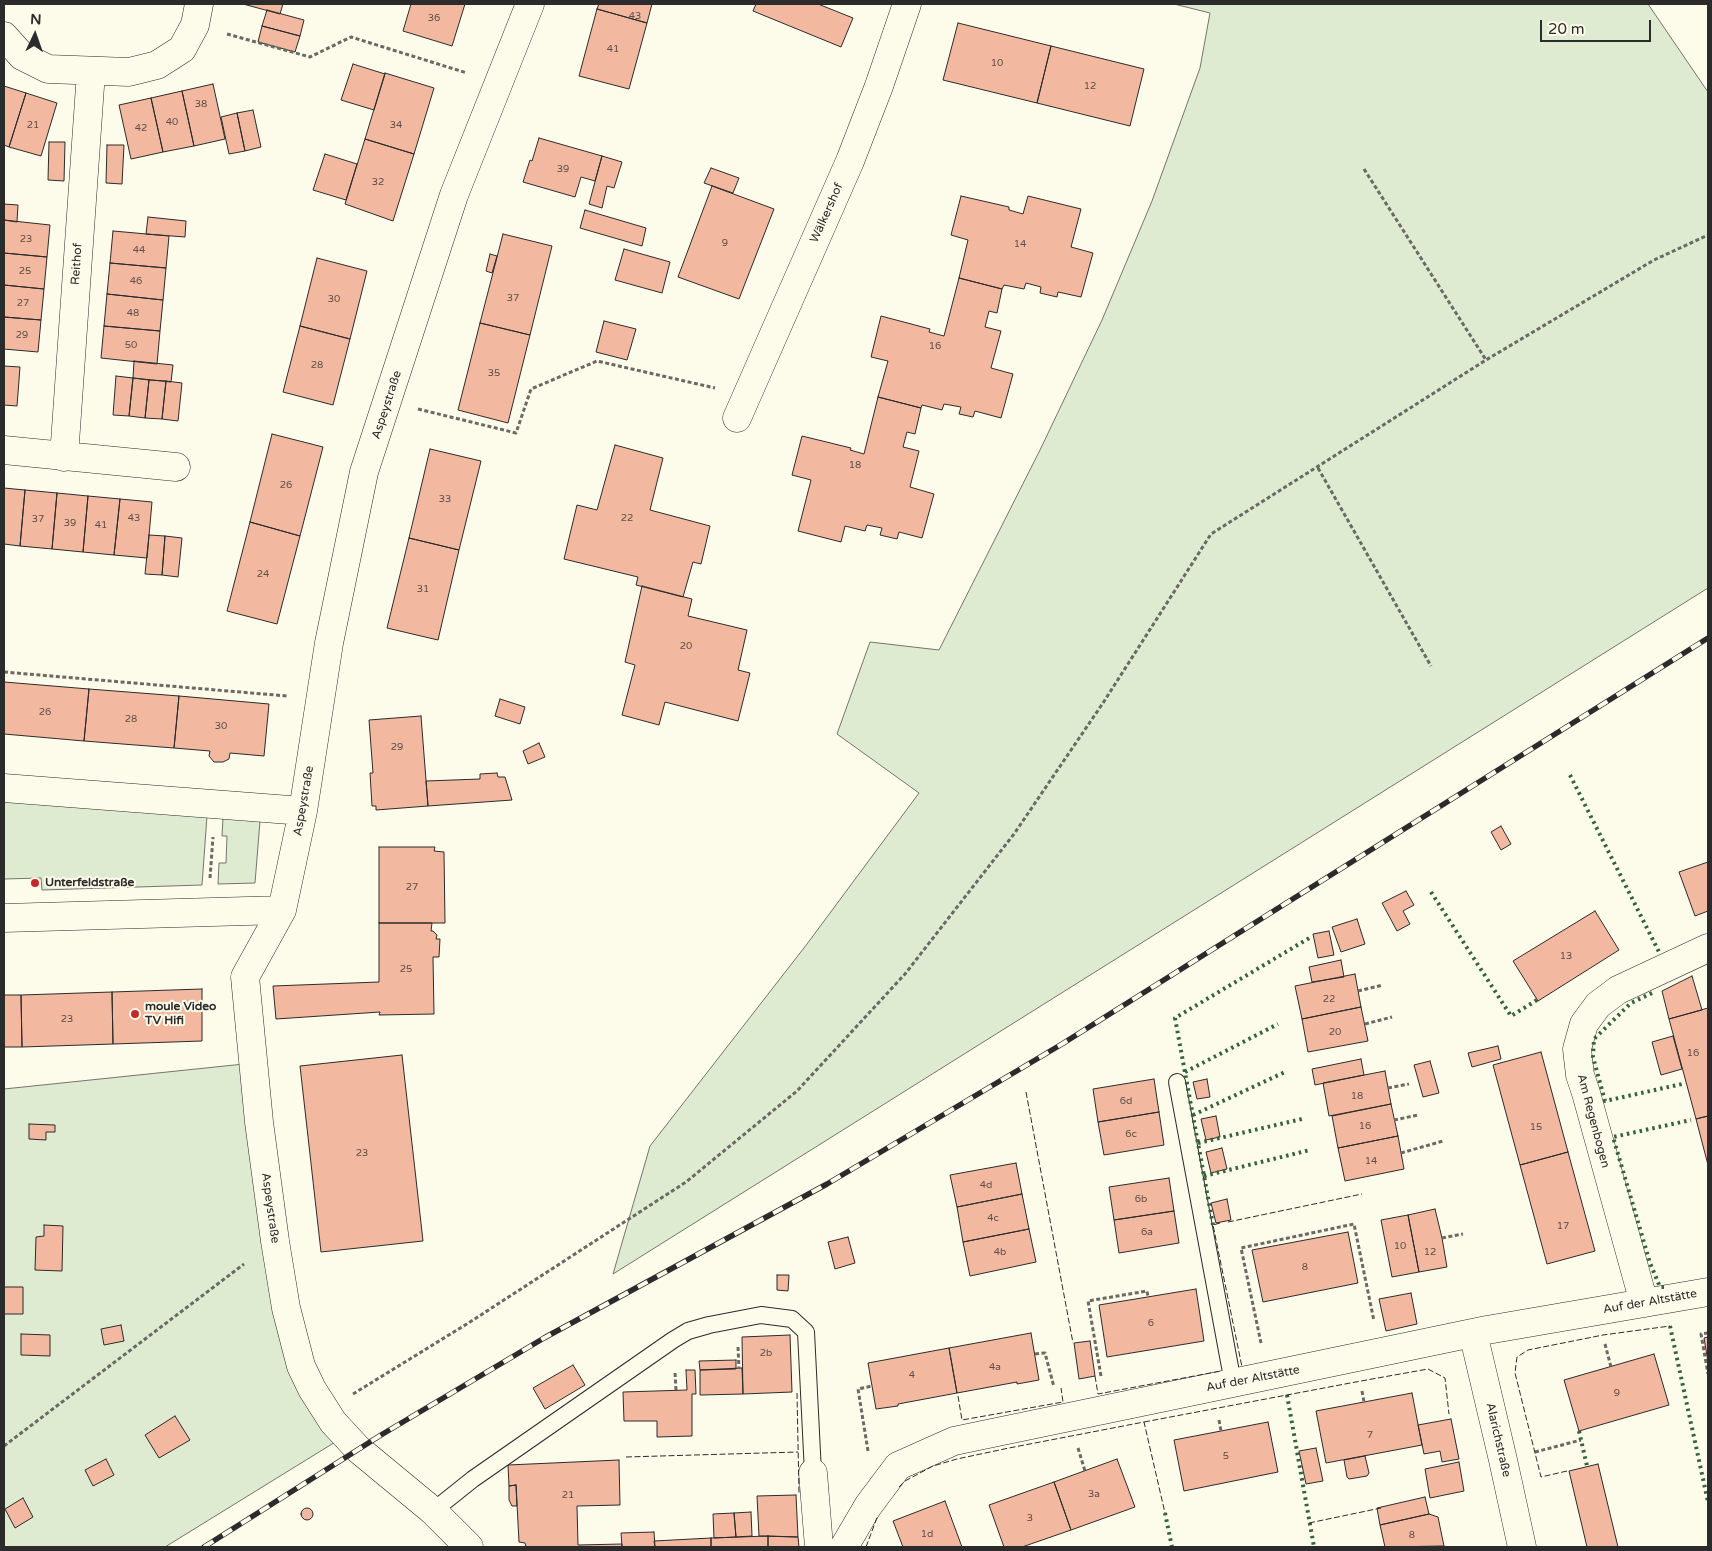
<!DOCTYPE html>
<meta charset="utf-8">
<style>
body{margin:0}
#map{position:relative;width:1712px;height:1551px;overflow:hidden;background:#fdfbea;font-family:"Varela Round",sans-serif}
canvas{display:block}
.frame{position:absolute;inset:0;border:5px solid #2b2b2b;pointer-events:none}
.north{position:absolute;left:10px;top:10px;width:50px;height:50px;-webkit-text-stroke:4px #fdfbea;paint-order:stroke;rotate:3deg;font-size:14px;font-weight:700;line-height:20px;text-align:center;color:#2b2b2b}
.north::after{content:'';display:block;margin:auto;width:18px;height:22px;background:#2b2b2b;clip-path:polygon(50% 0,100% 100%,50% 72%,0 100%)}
.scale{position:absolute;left:1540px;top:20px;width:111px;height:22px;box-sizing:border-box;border:2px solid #2b2b2b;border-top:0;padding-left:6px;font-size:15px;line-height:18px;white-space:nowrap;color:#2b2b2b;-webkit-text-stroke:4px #fdfbea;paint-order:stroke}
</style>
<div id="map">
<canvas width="1712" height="1551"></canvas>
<div class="frame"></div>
<div class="north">N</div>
<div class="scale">20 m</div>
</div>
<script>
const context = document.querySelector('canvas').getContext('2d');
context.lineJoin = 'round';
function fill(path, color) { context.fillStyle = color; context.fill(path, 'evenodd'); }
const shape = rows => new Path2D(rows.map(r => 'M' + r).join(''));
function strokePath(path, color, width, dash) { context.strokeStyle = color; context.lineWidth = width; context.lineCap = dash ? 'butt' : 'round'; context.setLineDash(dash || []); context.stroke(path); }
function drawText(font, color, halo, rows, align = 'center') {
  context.font = font + ' "Varela Round",sans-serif'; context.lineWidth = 4; context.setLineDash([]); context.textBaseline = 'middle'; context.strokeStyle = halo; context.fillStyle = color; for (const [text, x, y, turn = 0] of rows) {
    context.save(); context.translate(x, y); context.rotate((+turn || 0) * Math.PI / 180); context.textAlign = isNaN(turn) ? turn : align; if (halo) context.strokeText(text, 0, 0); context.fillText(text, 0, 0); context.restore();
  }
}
const green = shape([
 [1174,4,1648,4,1708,92,1708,588,613,1274,650,1146,807,944,919,793,837,734,870,642,939,650,1040,450,1102,320,1152,201,1200,68,1210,13,1174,4],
 [4,800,207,816,202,885,42,890,41,878,4,879,4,800],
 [223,818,260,821,255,883,218,884,219,863,226,863,227,836,222,836,223,818],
 [244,1064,286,1308,345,1436,165,1547,4,1547,4,1089,244,1064]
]);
const building = shape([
 [243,4,283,4,280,14,243,4],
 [411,4,465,4,452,46,403,31,411,4],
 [599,4,652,4,647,23,597,9,599,4],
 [756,4,818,4,853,18,841,47,753,11,756,4],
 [597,9,647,23,629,89,579,76,597,9],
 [267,10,304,20,300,36,262,26,267,10],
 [958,23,1051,46,1037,103,943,80,958,23],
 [262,26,300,36,295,52,258,42,262,26],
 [1051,46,1144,69,1130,126,1037,103,1051,46],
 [353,64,385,74,374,110,341,100,353,64],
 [385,73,434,88,414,154,365,139,385,73],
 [213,84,225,139,194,146,182,91,213,84],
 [4,86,26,93,9,147,4,145,4,86],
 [182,91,194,146,163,152,151,98,182,91],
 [26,93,57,103,41,156,9,147,26,93],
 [151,98,163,152,131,159,119,105,151,98],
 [253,110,261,147,245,151,237,113,253,110],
 [237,113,245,151,229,154,221,117,237,113],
 [539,138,602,156,595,181,581,177,575,197,523,182,530,160,532,161,539,138],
 [365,139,414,154,393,221,345,204,365,139],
 [49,142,65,142,64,181,48,180,49,142],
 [107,145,124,145,122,184,106,183,107,145],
 [325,154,357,164,346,200,313,190,325,154],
 [602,156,622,162,614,188,607,186,602,208,589,204,602,156],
 [711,168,739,178,733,193,704,183,711,168],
 [712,186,774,209,739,299,678,277,712,186],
 [961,196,1009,207,1009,210,1023,214,1028,196,1081,209,1071,247,1093,253,1081,297,1058,292,1057,297,1040,293,1041,287,1026,283,1024,289,1004,285,1002,289,959,278,968,240,951,235,961,196],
 [4,204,18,205,17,222,4,220,4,204],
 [585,210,646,228,642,246,580,228,585,210],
 [148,217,186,221,185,237,146,234,148,217],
 [4,220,50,225,47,257,4,253,4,220],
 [113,231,169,236,166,268,110,263,113,231],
 [503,234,552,246,530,335,480,323,503,234],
 [624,249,670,262,662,293,615,280,624,249],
 [4,253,47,257,44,289,4,285,4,253],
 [490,254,497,256,492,273,486,271,490,254],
 [317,258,367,271,350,339,300,326,317,258],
 [110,263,166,268,163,300,107,294,110,263],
 [959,278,1002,289,997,313,989,311,985,327,1001,331,991,368,1013,374,1001,418,975,411,973,417,959,414,961,407,944,404,942,410,922,405,921,408,878,397,888,361,871,357,881,316,930,329,929,332,944,336,959,278],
 [4,285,44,289,41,320,4,317,4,285],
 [107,294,163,300,160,331,104,326,107,294],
 [4,317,41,320,38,352,4,349,4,317],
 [604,321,636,329,627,360,596,352,604,321],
 [480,323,530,335,508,423,458,410,480,323],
 [104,326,160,331,157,364,101,358,104,326],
 [300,326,350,339,333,405,283,392,300,326],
 [134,361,173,365,171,382,133,378,134,361],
 [4,366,20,367,17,406,4,405,4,366],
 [116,376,133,378,129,416,113,415,116,376],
 [133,378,149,380,145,418,129,416,133,378],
 [149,380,166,381,162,419,145,418,149,380],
 [166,381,182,383,178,421,162,419,166,381],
 [878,397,921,408,915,434,907,432,903,447,919,451,910,487,934,494,922,538,899,532,897,539,880,535,882,528,867,525,865,531,845,526,841,542,798,531,811,480,792,475,802,436,851,448,850,450,864,454,878,397],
 [272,434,323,447,300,536,250,522,272,434],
 [615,445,663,458,650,510,710,526,701,564,693,562,683,597,636,585,638,577,564,559,577,505,597,510,615,445],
 [430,449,481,461,459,550,409,538,430,449],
 [4,488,25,490,20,546,4,544,4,488],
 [25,490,57,493,52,549,20,546,25,490],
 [57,493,88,496,83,552,52,549,57,493],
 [88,496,120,499,114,555,83,552,88,496],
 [120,499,152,502,147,558,114,555,120,499],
 [250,522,300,536,277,624,227,611,250,522],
 [149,535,165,536,162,575,145,574,149,535],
 [165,536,182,538,178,577,162,575,165,536],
 [409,538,459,550,438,640,387,628,409,538],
 [642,586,692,599,688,616,747,630,738,670,750,673,738,721,665,702,659,725,622,715,635,665,625,662,642,586],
 [4,682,89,689,84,741,4,734,4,682],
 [89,689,179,696,174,748,84,741,89,689],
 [179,696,269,704,264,756,230,753,229,759,223,762,214,762,209,756,210,751,174,748,179,696],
 [500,699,525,707,520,724,495,716,500,699],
 [421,716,428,806,376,810,376,806,372,806,370,773,373,773,369,720,421,716],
 [539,743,545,757,528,764,523,751,539,743],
 [497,773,498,777,505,777,512,800,428,806,426,781,480,779,480,774,497,773],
 [1501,826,1511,844,1501,850,1491,832,1501,826],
 [379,847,435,847,434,851,444,852,445,923,379,923,379,847],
 [1708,862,1708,911,1695,916,1679,872,1708,862],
 [1406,891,1414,905,1403,911,1410,924,1397,931,1382,903,1406,891],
 [1595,911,1619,950,1538,1001,1513,961,1595,911],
 [1357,919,1365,944,1341,952,1332,927,1357,919],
 [379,923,432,923,431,931,433,931,437,935,436,939,440,939,439,957,433,957,434,1014,379,1015,380,1012,276,1019,273,986,379,982,379,923],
 [1329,931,1334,955,1318,958,1313,934,1329,931],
 [1341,960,1344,977,1312,982,1309,967,1341,960],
 [1355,974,1361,1007,1302,1019,1295,986,1355,974],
 [1692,976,1702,1010,1669,1019,1662,991,1692,976],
 [202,989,202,1041,113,1044,112,992,202,989],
 [112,992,113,1044,22,1047,21,995,112,992],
 [4,995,21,995,22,1047,4,1047,4,995],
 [1361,1007,1368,1041,1308,1052,1302,1019,1361,1007],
 [1708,1008,1708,1116,1696,1119,1669,1019,1708,1008],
 [1673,1036,1682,1069,1661,1075,1652,1042,1673,1036],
 [1498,1046,1501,1059,1472,1067,1468,1053,1498,1046],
 [1541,1052,1568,1152,1520,1165,1493,1065,1541,1052],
 [402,1055,423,1241,321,1252,300,1066,402,1055],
 [1361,1059,1364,1075,1315,1085,1312,1069,1361,1059],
 [1430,1061,1439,1093,1423,1097,1414,1065,1430,1061],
 [1385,1071,1391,1104,1329,1116,1323,1083,1385,1071],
 [1154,1079,1159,1112,1098,1122,1093,1089,1154,1079],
 [1207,1079,1210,1097,1197,1099,1193,1082,1207,1079],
 [1391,1104,1398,1136,1338,1148,1332,1116,1391,1104],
 [1159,1112,1164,1145,1104,1155,1098,1122,1159,1112],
 [1216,1116,1220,1137,1206,1140,1201,1119,1216,1116],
 [1708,1116,1708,1165,1696,1119,1708,1116],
 [29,1124,55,1125,55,1132,46,1132,46,1140,29,1139,29,1124],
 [1398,1136,1404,1169,1345,1181,1338,1148,1398,1136],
 [1222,1148,1227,1169,1211,1173,1206,1152,1222,1148],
 [1568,1152,1595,1251,1547,1264,1520,1165,1568,1152],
 [1016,1163,1022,1194,957,1207,950,1175,1016,1163],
 [1169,1178,1174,1211,1114,1220,1109,1187,1169,1178],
 [1022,1194,1029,1229,963,1242,957,1207,1022,1194],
 [1227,1199,1231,1220,1216,1223,1211,1203,1227,1199],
 [1435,1209,1442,1238,1447,1267,1419,1272,1408,1215,1435,1209],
 [1174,1211,1179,1243,1119,1253,1114,1220,1174,1211],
 [1408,1215,1419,1272,1392,1277,1381,1220,1408,1215],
 [44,1225,63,1226,62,1271,35,1270,36,1237,44,1236,44,1225],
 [1029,1229,1036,1262,970,1276,963,1242,1029,1229],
 [1348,1232,1358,1283,1263,1302,1252,1250,1348,1232],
 [848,1237,855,1263,835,1269,828,1242,848,1237],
 [777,1275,789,1275,788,1291,777,1290,777,1275],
 [4,1287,23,1287,23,1314,4,1314,4,1287],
 [1196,1289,1204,1341,1107,1357,1099,1305,1196,1289],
 [1411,1293,1417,1324,1386,1331,1379,1299,1411,1293],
 [121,1325,124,1341,104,1345,101,1329,121,1325],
 [1031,1333,1039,1380,1017,1384,1017,1382,957,1393,949,1348,1031,1333],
 [21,1334,50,1335,50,1356,21,1355,21,1334],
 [790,1335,792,1392,743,1394,742,1337,790,1335],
 [1708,1337,1708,1362,1704,1338,1708,1337],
 [1090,1341,1095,1376,1079,1379,1074,1343,1090,1341],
 [949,1348,957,1393,898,1404,898,1406,876,1409,868,1363,949,1348],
 [1654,1354,1669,1405,1579,1431,1564,1380,1654,1354],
 [736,1360,736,1369,700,1370,699,1361,736,1360],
 [573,1365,585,1385,545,1409,533,1388,573,1365],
 [742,1368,743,1394,700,1395,700,1370,742,1368],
 [686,1370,695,1370,696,1394,692,1394,692,1436,657,1437,657,1421,624,1421,623,1392,687,1390,686,1370],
 [1412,1393,1422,1445,1326,1463,1316,1411,1412,1393],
 [175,1416,190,1440,159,1458,145,1435,175,1416],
 [1451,1419,1459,1459,1442,1462,1440,1451,1424,1454,1418,1425,1451,1419],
 [1268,1422,1278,1472,1184,1491,1174,1440,1268,1422],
 [1316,1448,1323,1481,1306,1484,1299,1451,1316,1448],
 [1365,1456,1369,1473,1367,1476,1349,1479,1347,1477,1344,1460,1365,1456],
 [106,1459,114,1475,93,1486,85,1470,106,1459],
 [1117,1459,1135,1507,1071,1530,1054,1482,1117,1459],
 [619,1460,620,1505,577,1506,578,1545,622,1544,622,1547,526,1547,525,1543,519,1542,516,1485,509,1486,508,1465,619,1460],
 [1459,1462,1464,1491,1430,1498,1425,1469,1459,1462],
 [1598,1464,1618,1547,1587,1547,1569,1471,1598,1464],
 [1054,1482,1071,1530,1022,1547,1004,1547,989,1505,1054,1482],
 [516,1485,517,1506,512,1506,509,1500,509,1486,516,1485],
 [796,1495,798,1537,759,1536,757,1496,796,1495],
 [1425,1497,1429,1514,1380,1525,1377,1508,1425,1497],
 [23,1498,33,1517,15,1528,5,1509,23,1498],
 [945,1501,962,1547,903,1547,893,1521,945,1501],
 '301 1514a6 6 0 1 1 12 0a6 6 0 1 1-12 0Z',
 [751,1512,752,1536,736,1537,734,1513,751,1512],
 [734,1513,736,1537,714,1538,713,1514,734,1513],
 [1429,1514,1438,1517,1444,1546,1385,1547,1380,1525,1429,1514],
 [654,1532,655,1547,622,1547,621,1533,654,1532],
 [768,1536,768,1547,711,1547,711,1538,768,1536],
 [768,1536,798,1537,799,1547,768,1547,768,1536],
 [711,1538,711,1547,655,1547,654,1541,711,1538]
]);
const path = shape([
 [227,34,310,57,351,37,467,73],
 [1364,169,1486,360],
 [418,409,516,433,531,389,597,361,715,388],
 [1318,468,1431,666],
 [4,672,287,696],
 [210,878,213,837],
 [1358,991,1383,985],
 [1365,1024,1392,1017],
 [1388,1088,1409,1084],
 [1394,1120,1418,1115],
 [1401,1153,1443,1141],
 [1442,1238,1463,1234],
 [1708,1333,1701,1334,1708,1374],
 [1261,1343,1241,1248,1354,1224,1374,1321],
 [1605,1344,1611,1367],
 [738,1347,739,1369],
 [1035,1354,1045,1353,1054,1387],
 [675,1373,676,1390],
 [1101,1376,1088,1301,1147,1291,1148,1297],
 [1362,1391,1364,1402],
 [353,1394,470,1322,686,1182,797,1091,905,974,1014,834,1103,703,1211,534,1486,360,1654,260,1708,235],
 [1219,1420,1221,1431],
 [4,1446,244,1264],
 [1078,1448,1085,1471],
 [868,1451,858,1389,872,1386],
 [1535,1452,1581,1440]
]);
const lane = shape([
 [1177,1082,1233,1383],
 [433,1511,473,1479,673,1340,688,1331,709,1325,761,1315,792,1319,806,1332,813,1473]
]);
const street = shape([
 [4,36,22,56,48,69,129,72,157,65,182,49,195,25,199,4],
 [737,418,850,161,879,86,907,4],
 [4,450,176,467],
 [64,457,91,72],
 [4,788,303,811],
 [4,918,282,910],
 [1644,1303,1586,1093,1580,1075,1577,1049,1584,1024,1598,1005,1618,990,1708,948],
 [1473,1333,1503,1460,1522,1547],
 [813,1473,819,1547],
 [469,1547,433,1511,358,1449,333,1422,312,1389,301,1366,286,1308,275,1241,259,1122,245,977,282,910,303,811,329,643,364,472,454,195,530,4],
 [844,1547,868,1506,898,1466,954,1441,1487,1330,1708,1292]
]);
const rail = shape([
 [204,1547,381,1435,544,1338,827,1184,1062,1044,1708,638]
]);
const hedge = shape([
 [1570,775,1659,952],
 [1431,892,1511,1016,1537,1000],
 [1652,993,1631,1003,1594,1039,1593,1057,1605,1101,1682,1084],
 [1185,1072,1278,1024],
 [1193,1115,1285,1072],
 [1198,1143,1302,1119],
 [1204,1176,1310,1150],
 [1213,1225,1175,1018,1311,937],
 [1664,1287,1660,1287,1650,1263,1613,1137,1691,1120],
 [1670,1326,1708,1502],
 [1287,1395,1314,1547],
 [1579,1431,1587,1466],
 [1165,1513,1172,1547]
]);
const fence = shape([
 [1026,1092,1073,1343],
 [1228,1222,1362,1194],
 [1220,1223,1213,1225,1242,1367],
 [1095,1376,1098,1394,1221,1371],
 [797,1393,799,1493],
 [958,1396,962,1420,1063,1402,1061,1388],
 [1144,1422,1361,1381,1428,1369,1445,1378,1449,1414],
 [626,1457,798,1452],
 [1567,1471,1541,1477,1515,1373,1517,1357,1528,1350,1603,1335,1670,1326],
 [899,1487,905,1481,933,1466,957,1459,1009,1448,1144,1422,1165,1513],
 [1309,1523,1381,1508],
 [866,1547,878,1515]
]);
const markers = [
 [35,883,5,"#c62828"],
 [135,1014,5,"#c62828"]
];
const numberNames = [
 ["43",635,16],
 ["36",434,18],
 ["41",613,49],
 ["10",997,63],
 ["12",1090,86],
 ["38",201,104],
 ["40",172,122],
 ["21",33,125],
 ["34",396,125],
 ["42",141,128],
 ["39",563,169],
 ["32",378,182],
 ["23",26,239],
 ["9",725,243],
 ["14",1020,244],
 ["44",139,250],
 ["25",25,271],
 ["46",136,281],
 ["37",513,298],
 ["30",334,299],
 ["27",23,303],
 ["48",133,313],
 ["29",22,335],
 ["50",131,345],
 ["16",935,346],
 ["28",317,365],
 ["35",494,373],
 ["18",855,465],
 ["26",286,485],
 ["33",445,499],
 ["43",134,518],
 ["22",627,518],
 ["37",38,519],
 ["39",70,523],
 ["41",101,525],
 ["24",263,574],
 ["31",423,589],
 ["20",686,646],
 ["26",45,712],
 ["28",131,719],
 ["30",221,726],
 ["29",397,747],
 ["27",412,887],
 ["13",1566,956],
 ["25",406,969],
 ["22",1329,999],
 ["23",67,1019],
 ["20",1335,1032],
 ["16",1693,1053],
 ["18",1357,1096],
 ["6d",1126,1101],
 ["16",1365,1126],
 ["15",1536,1127],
 ["6c",1131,1134],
 ["23",362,1153],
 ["14",1371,1161],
 ["4d",986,1185],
 ["6b",1141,1199],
 ["4c",993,1218],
 ["17",1563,1226],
 ["6a",1147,1232],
 ["10",1400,1246],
 ["4b",1000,1252],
 ["12",1430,1252],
 ["8",1305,1267],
 ["6",1151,1323],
 ["2b",766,1353],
 ["4a",995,1367],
 ["4",912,1375],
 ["9",1617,1393],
 ["7",1370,1435],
 ["5",1226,1456],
 ["3a",1094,1494],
 ["21",568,1495],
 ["3",1030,1518],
 ["1d",927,1534],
 ["8",1412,1535]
];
const streetNames = [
 ["Wälkershof",827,213,-66],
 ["Reithof",77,264,-86],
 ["Aspeystraße",387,405,-72],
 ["Aspeystraße",304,801,-80],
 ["Am Regenbogen",1593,1121,75],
 ["Aspeystraße",270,1208,82],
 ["Auf der Altstätte",1650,1302,-10],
 ["Auf der Altstätte",1253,1379,-11],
 ["Alarichstraße",1498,1440,77]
];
const poiNames = [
 ["Unterfeldstraße",45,883],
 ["moule Video",145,1007],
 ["TV Hifi",145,1021]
];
fill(green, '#deebd1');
strokePath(green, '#74746e', 1);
fill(building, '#f2b8a0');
strokePath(building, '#2b2b2b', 1);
strokePath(lane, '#2b2b2b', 18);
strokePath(street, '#2b2b2b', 29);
strokePath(path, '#6a6964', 3, [4, 2.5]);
strokePath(lane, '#fdfbea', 16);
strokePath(street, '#fdfbea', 28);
strokePath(rail, '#2b2b2b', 5.5);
strokePath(rail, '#fdfbea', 4, [11]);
strokePath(hedge, '#34623c', 4, [2.5, 4]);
strokePath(fence, '#2b2b2b', 1, [6, 2.5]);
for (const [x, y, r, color] of markers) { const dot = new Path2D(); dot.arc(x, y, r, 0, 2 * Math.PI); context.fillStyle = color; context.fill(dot); strokePath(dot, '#fdfbea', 2); }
drawText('10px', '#5d4e48', null, numberNames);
drawText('12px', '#2b2b2b', '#fdfbea', streetNames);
drawText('bold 12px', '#2b2b2b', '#fdfbea', poiNames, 'left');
</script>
